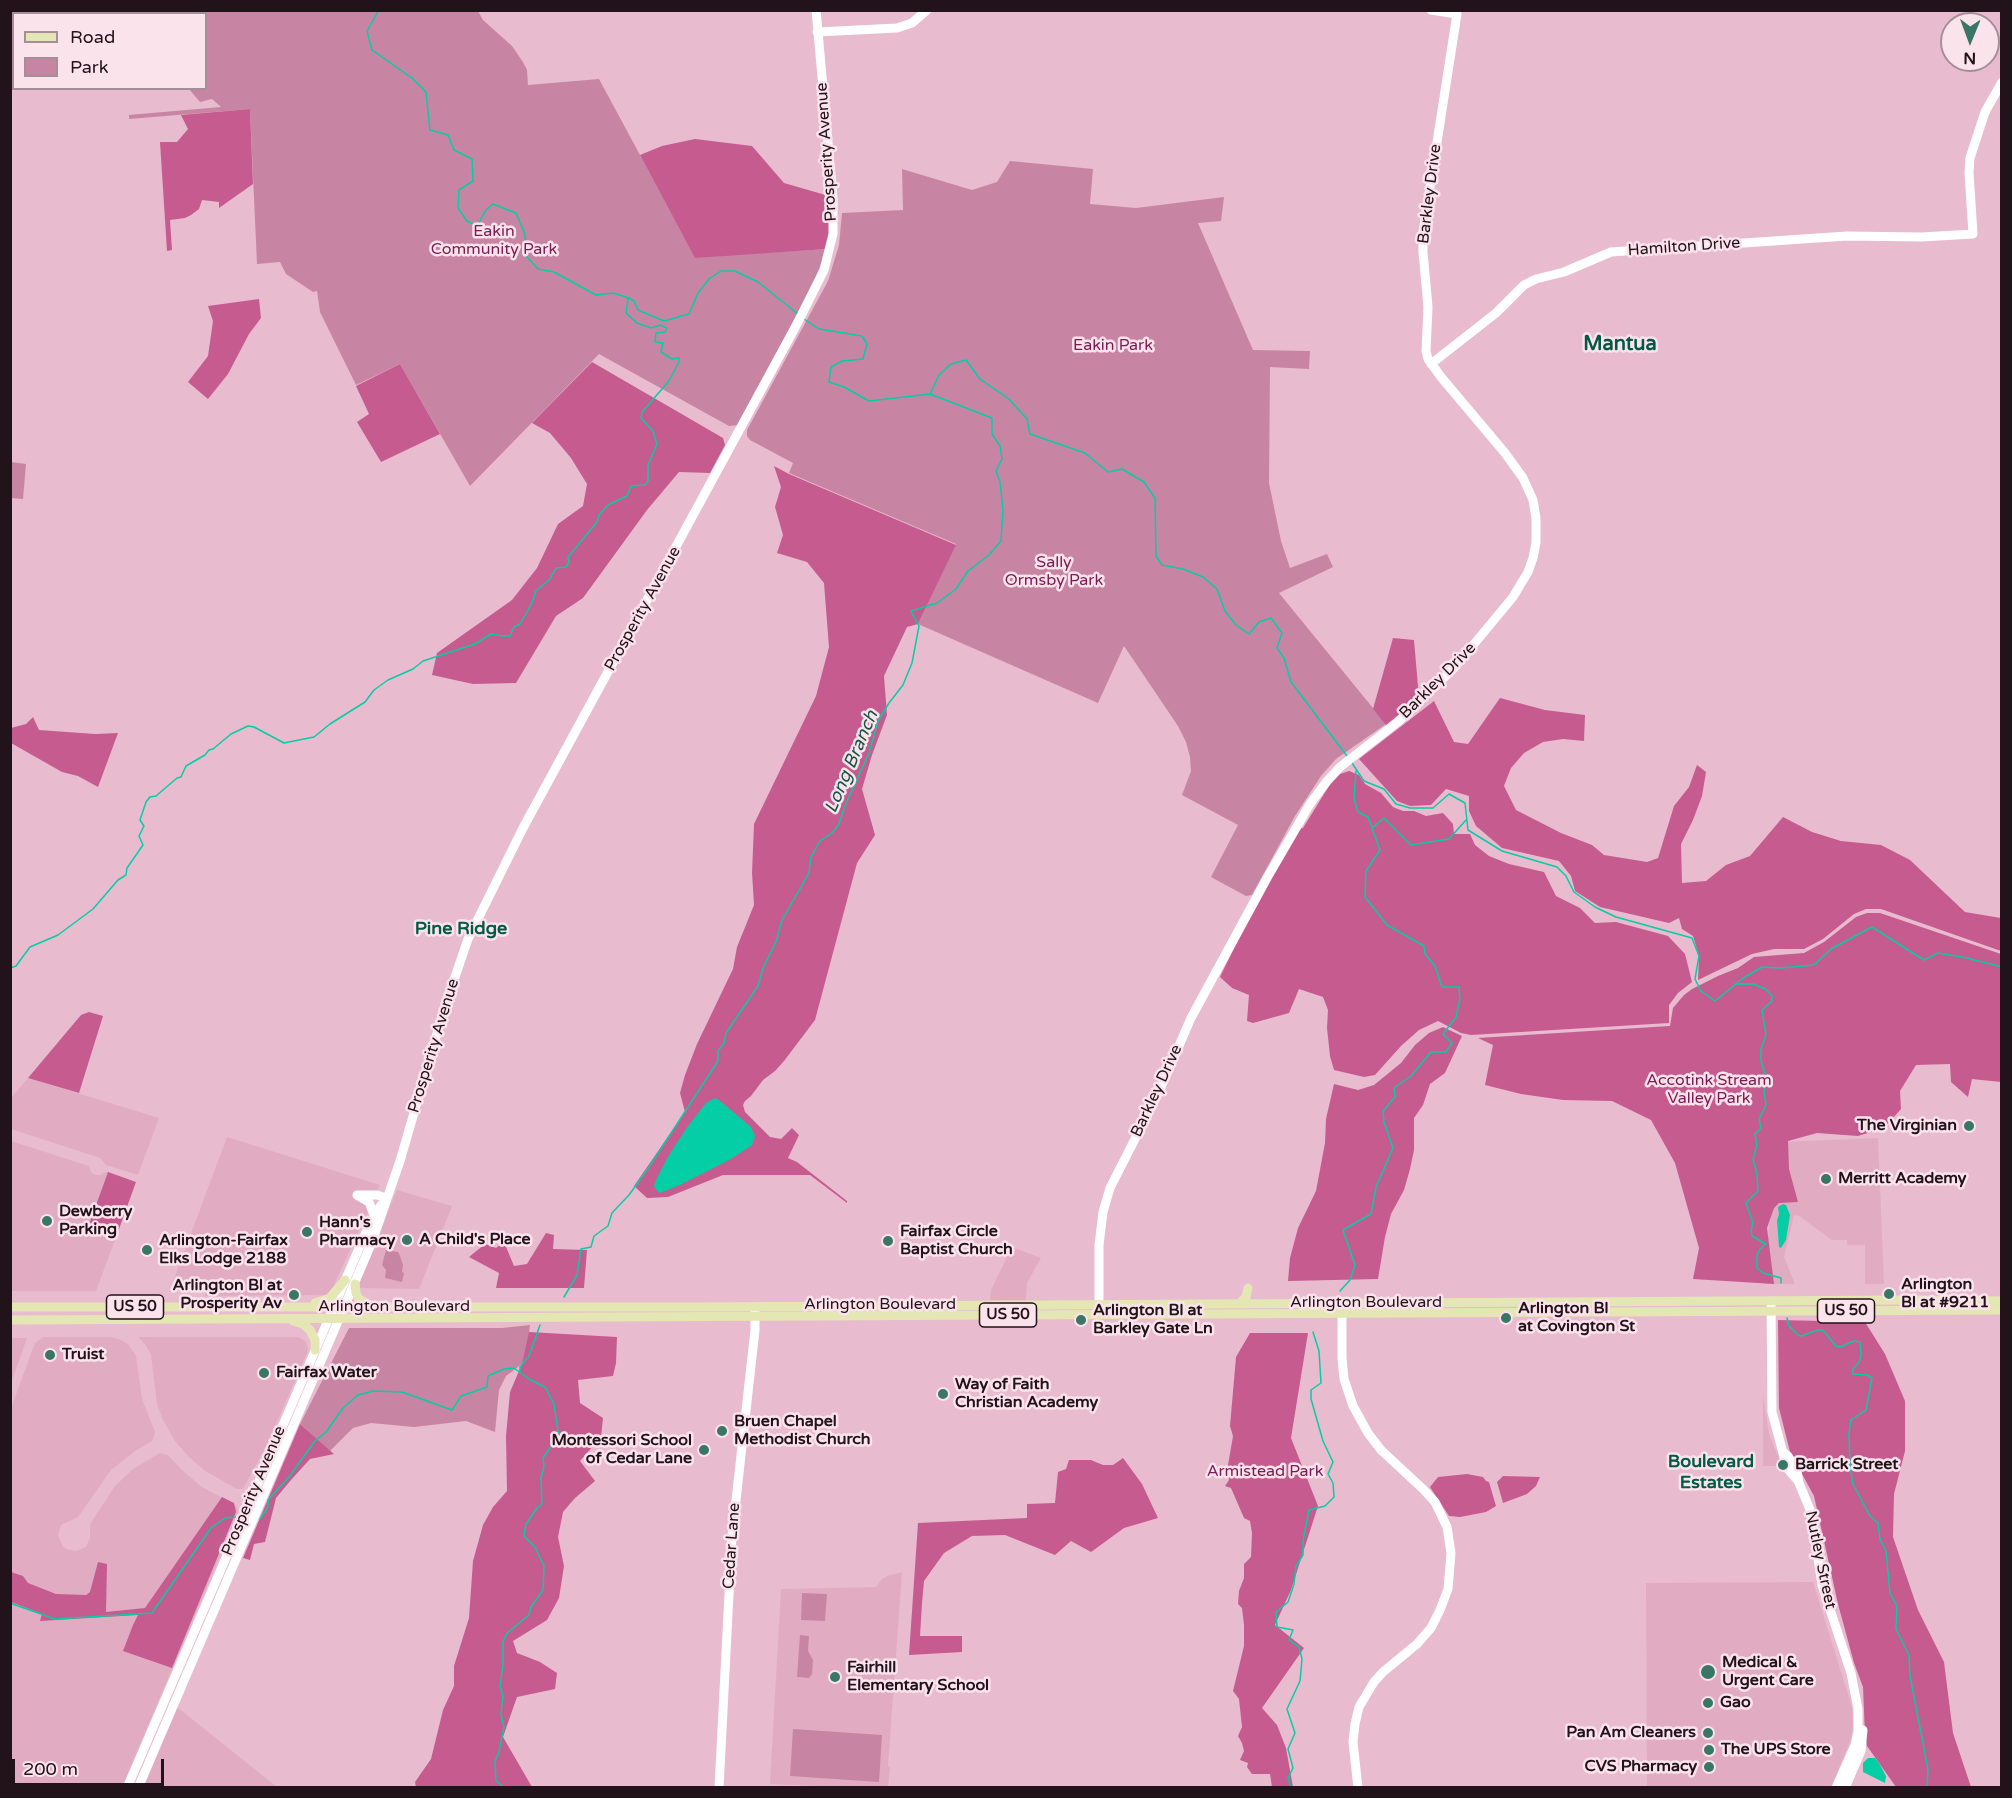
<!DOCTYPE html>
<style>
body{margin:0}
#map{position:relative;width:2012px;height:1798px;overflow:hidden;background:#e9bbce;font-family:"Varela Round",sans-serif}
canvas{display:block}
.frame{position:absolute;inset:0;border:12px solid #221219;pointer-events:none}
.legend{position:absolute;left:12px;top:12px;width:195px;height:78px;box-sizing:border-box;background:#fbe3ec;border:2px solid #a48f98;margin:0;padding:8px 10px;list-style:none;font-size:18px;color:#221219}
.legend li{display:flex;align-items:center;gap:12px;height:30px}
.legend b{width:30px;border:2px solid #a48f98}
.north{position:absolute;left:1940px;top:12px;width:60px;height:60px;box-sizing:border-box;background:#fbe3ec;border:2px solid #a48f98;border-radius:50%;rotate:181deg;font-size:16px;font-weight:700;line-height:24px;text-align:center;color:#221219}
.north::after{content:'';display:block;margin:auto;width:21px;height:27px;background:#397764;clip-path:polygon(50% 0,100% 100%,50% 72%,0 100%)}
.scale{position:absolute;left:12px;top:1759px;width:152px;height:27px;box-sizing:border-box;border:3px solid #221219;border-top:0;padding-left:8px;font-size:18px;line-height:21px;white-space:nowrap;color:#221219;-webkit-text-stroke:4px #fbe3ec;paint-order:stroke}
</style>
<div id="map">
<canvas width="2012" height="1798"></canvas>
<div class="frame"></div>
<ul class="legend">
<li><b style="height:8px;background:#e4e7b4"></b>Road</li>
<li><b style="height:16px;background:#c885a3"></b>Park</li>
</ul>
<div class="north">N</div>
<div class="scale">200 m</div>
</div>
<script>
const context = document.querySelector('canvas').getContext('2d');
context.lineJoin = 'round';
function fill(path, color) { context.fillStyle = color; context.fill(path, 'evenodd'); }
const shape = rows => new Path2D(rows.map(r => 'M' + r).join(''));
function strokePath(path, color, width, dash) { context.strokeStyle = color; context.lineWidth = width; context.lineCap = dash ? 'butt' : 'round'; context.setLineDash(dash || []); context.stroke(path); }
function drawText(font, color, halo, rows, align = 'center') {
  context.font = font + ' "Varela Round",sans-serif'; context.lineWidth = 5; context.setLineDash([]); context.textBaseline = 'middle'; context.strokeStyle = halo; context.fillStyle = color; for (const [text, x, y, turn = 0] of rows) {
    context.save(); context.translate(x, y); context.rotate((+turn || 0) * Math.PI / 180); context.textAlign = isNaN(turn) ? turn : align; if (halo) context.strokeText(text, 0, 0); context.fillText(text, 0, 0); context.restore();
  }
}
const built = shape([
 [28,1078,159,1118,138,1175,106,1165,100,1158,11,1129,11,1098],
 [227,1137,380,1185,333,1287,326,1295,205,1296,205,1290,201,1289,201,1287,171,1287],
 [1878,1138,1884,1284,1865,1284,1865,1245,1847,1245,1847,1240,1832,1240,1799,1216,1794,1215,1784,1257,1795,1284,1764,1284,1776,1142],
 [11,1141,89,1166,91,1172,95,1175,101,1175,105,1172,108,1172,87,1230,115,1240,96,1291,11,1291],
 [397,1190,452,1206,419,1289,360,1288,359,1285],
 [1012,1247,1041,1258,1027,1283,1026,1297,1025,1300,990,1300,991,1290],
 [43,1337,110,1337,119,1339,128,1344,136,1356,142,1399,155,1432,152,1441,135,1451,111,1470,78,1517,61,1525,58,1535,62,1545,66,1549,76,1551,86,1547,90,1538,90,1524,115,1486,133,1469,160,1453,168,1455,183,1471,202,1487,234,1504,238,1509,237,1516,122,1787,11,1787,11,1595,44,1615,11,1581,10,1411,35,1343],
 [138,1337,298,1337,305,1341,308,1348,307,1353,267,1445,243,1489,237,1489,205,1471,189,1457,175,1441,163,1420,157,1404,151,1355,145,1344],
 [10,1338,27,1338,11,1383,10,1383],
 [1763,1396,1769,1434,1782,1466,1763,1466],
 [902,1572,888,1766,890,1767,888,1787,842,1787,770,1784,781,1589,876,1587,882,1579,887,1576],
 [1813,1582,1852,1707,1853,1728,1850,1742,1831,1787,1647,1787,1646,1583],
 [177,1707,277,1787,144,1787]
]);
const green = shape([
 [168,11,478,11,483,20,512,46,523,62,527,70,528,85,599,79,695,257,827,249,814,282,738,425,729,426,599,354,470,486,400,364,356,385,320,312,317,291,313,292,286,274,280,262,257,264,250,109,129,119,129,115,221,107,212,99,200,102,189,89,206,88,206,14,167,13],
 [1010,161,1093,169,1090,204,1136,208,1224,197,1221,221,1198,223,1253,350,1310,351,1309,369,1270,367,1269,483,1281,541,1290,568,1327,554,1333,567,1279,593,1386,724,1336,759,1321,776,1295,816,1252,895,1246,896,1211,877,1238,825,1182,795,1191,771,1190,757,1186,742,1178,726,1124,646,1098,703,918,624,956,544,789,473,793,463,750,440,747,436,747,430,828,281,839,245,842,213,903,210,902,169,972,190,997,182],
 [11,462,26,464,23,499,11,498],
 [386,1250,398,1252,400,1256,403,1265,402,1272,404,1273,402,1282,385,1278,386,1270,382,1265],
 [530,1325,527,1349,522,1364,506,1376,499,1390,495,1432,466,1421,414,1427,371,1423,353,1428,330,1451,300,1424,349,1328,502,1328],
 [802,1593,827,1594,825,1621,801,1620],
 [800,1635,809,1636,808,1651,813,1660,812,1674,809,1678,797,1677],
 [793,1729,882,1735,879,1782,790,1776]
]);
const forest = shape([
 [250,109,253,184,219,208,219,202,202,200,199,209,191,215,185,218,170,220,172,250,167,251,160,142,177,142,188,129,181,115],
 [695,139,752,146,784,183,829,196,831,215,827,249,695,258,640,155,662,146],
 [259,299,261,318,249,334,228,374,208,399,188,382,208,356,213,321,208,306],
 [592,362,723,438,725,445,710,473,679,472,647,510,583,598,556,616,516,683,473,684,432,675,437,653,512,600,537,568,558,524,583,506,587,484,571,458,550,433,532,423],
 [400,364,440,434,381,462,357,422,369,414,356,386],
 [774,466,789,474,956,545,918,624,907,627,884,676,887,715,872,755,862,789,875,835,857,863,815,1020,784,1061,775,1071,763,1080,751,1096,745,1101,743,1105,745,1112,770,1137,781,1139,792,1128,799,1135,788,1158,797,1162,847,1201,847,1203,810,1175,723,1175,668,1197,647,1198,634,1186,685,1112,680,1093,685,1075,697,1044,733,969,737,947,754,905,752,873,754,824,816,696,829,647,824,583,807,562,777,553,783,535,775,507,781,487],
 [1393,638,1414,640,1419,698,1386,725,1373,709],
 [1500,698,1545,710,1585,715,1584,741,1563,739,1543,742,1524,753,1511,768,1504,786,1516,810,1561,833,1592,845,1604,855,1647,862,1658,858,1674,806,1689,787,1697,765,1706,772,1702,796,1693,820,1681,844,1682,883,1706,881,1726,865,1750,856,1783,817,1812,832,1841,841,1881,845,1910,860,1965,912,2001,918,2001,951,1881,909,1866,909,1854,914,1823,939,1804,949,1774,949,1752,954,1698,980,1699,956,1693,936,1682,929,1679,918,1669,923,1600,907,1575,891,1571,876,1559,861,1502,848,1476,826,1469,811,1469,796,1446,789,1431,805,1410,806,1397,801,1359,759,1434,701,1454,742,1468,744],
 [33,717,39,730,95,734,118,733,98,787,78,776,62,772,11,743,11,728,26,724],
 [1349,771,1359,775,1365,784,1381,793,1393,807,1403,811,1414,811,1426,816,1443,813,1453,824,1454,834,1470,834,1475,845,1489,856,1509,864,1544,872,1556,896,1580,908,1595,923,1616,922,1668,936,1685,954,1692,982,1678,993,1669,1005,1669,1023,1471,1035,1461,1033,1438,1021,1419,1030,1401,1046,1375,1075,1364,1077,1334,1070,1330,1056,1327,1028,1328,1010,1323,997,1299,989,1289,1013,1253,1023,1247,1021,1249,995,1232,988,1220,977,1255,905,1298,829,1303,828,1329,786,1340,774],
 [1867,913,1880,913,2001,954,2001,1082,1972,1079,1968,1097,1951,1082,1950,1064,1916,1065,1900,1091,1901,1109,1884,1128,1858,1136,1817,1133,1788,1141,1789,1169,1798,1202,1779,1203,1774,1208,1767,1228,1774,1284,1693,1279,1699,1248,1675,1163,1651,1120,1612,1101,1563,1100,1521,1094,1485,1085,1493,1045,1478,1038,1670,1026,1673,1008,1684,995,1692,989,1718,976,1738,968,1754,957,1804,953,1824,942,1856,917],
 [89,1012,103,1016,79,1093,28,1078,81,1015],
 [1443,1027,1462,1036,1445,1073,1430,1084,1423,1105,1414,1118,1414,1150,1410,1169,1404,1190,1391,1214,1385,1237,1378,1279,1288,1281,1290,1258,1298,1228,1316,1191,1325,1143,1326,1119,1334,1084,1358,1090,1374,1085,1401,1063,1415,1045,1429,1033],
 [108,1172,136,1182,115,1240,87,1230],
 [546,1233,554,1235,553,1249,587,1250,584,1288,496,1288,499,1273,469,1257,485,1244,496,1248,504,1242,514,1266,527,1264],
 [1778,1320,1865,1322,1885,1354,1905,1401,1905,1451,1894,1494,1893,1537,1918,1610,1944,1662,1953,1733,1971,1787,1896,1787,1867,1746,1865,1735,1863,1687,1854,1663,1838,1604,1814,1496,1790,1452,1779,1408],
 [529,1332,617,1337,616,1363,613,1376,578,1380,580,1403,603,1418,601,1437,580,1461,595,1481,575,1498,563,1512,558,1537,564,1566,559,1598,547,1620,513,1641,517,1653,540,1662,557,1673,555,1689,517,1697,503,1737,532,1787,416,1787,415,1782,431,1759,443,1710,454,1686,454,1666,469,1618,473,1561,483,1525,493,1507,507,1491,506,1436,510,1392,522,1364],
 [1250,1333,1308,1333,1291,1438,1318,1506,1291,1590,1275,1625,1304,1648,1262,1708,1277,1725,1286,1748,1293,1787,1272,1787,1270,1774,1252,1774,1247,1767,1248,1763,1240,1760,1244,1751,1242,1743,1238,1736,1242,1727,1239,1699,1233,1691,1244,1646,1244,1625,1242,1608,1238,1604,1239,1591,1244,1578,1244,1564,1251,1557,1252,1533,1250,1521,1244,1518,1231,1488,1225,1486,1229,1480,1227,1471,1233,1436,1230,1426,1236,1357],
 [300,1424,334,1454,310,1459,291,1480,276,1498,265,1542,254,1544,250,1560,243,1558],
 [1123,1458,1142,1484,1158,1518,1124,1528,1091,1552,1071,1541,1055,1555,1005,1535,972,1536,944,1553,924,1581,922,1603,920,1636,962,1636,962,1652,909,1655,918,1523,1027,1518,1027,1504,1055,1503,1058,1472,1066,1469,1069,1460,1091,1460,1103,1465,1113,1465],
 [1467,1474,1483,1477,1486,1481,1489,1482,1496,1506,1486,1512,1460,1517,1449,1516,1430,1487,1438,1477],
 [1503,1476,1540,1477,1536,1486,1527,1494,1503,1503,1497,1482],
 [222,1497,234,1503,236,1512,172,1668,123,1651,133,1625,138,1615,40,1621,42,1614,11,1602,11,1572,23,1576,28,1583,56,1594,86,1595,90,1592,98,1562,107,1564,106,1612,145,1608]
]);
const water = shape([
 [715,1098,719,1100,751,1127,755,1136,752,1145,731,1159,680,1185,660,1193,658,1192,654,1186,656,1180,669,1155,688,1126,706,1103],
 [1783,1204,1786,1205,1790,1215,1786,1240,1781,1248,1779,1247,1777,1221,1779,1214,1778,1207],
 [1868,1758,1875,1758,1879,1763,1886,1776,1885,1783,1863,1772,1863,1763]
]);
const stream = shape([
 [379,10,367,31,372,50,412,78,426,92,430,130,448,135,454,150,472,159,473,181,459,190,458,208,467,221,477,226,486,210,493,204,516,213,525,234,526,256,538,269,554,272,596,295,613,293,629,298,634,301,638,310,664,321,689,314,698,293,709,279,721,271,735,271,758,282,798,314],
 [804,319,819,329,862,336,867,344,863,359,842,361,831,367,829,382,844,387,869,401,930,394,939,375,951,364,966,360,980,379,1009,399,1027,419,1030,434,1085,453,1108,472,1122,469,1144,482,1155,498,1156,556,1162,565,1183,569,1203,577,1217,589,1225,611,1236,625,1249,634,1259,622,1271,618,1282,633,1277,648,1284,658,1291,682,1347,756],
 [1352,763,1364,781,1384,789,1396,804,1410,808,1433,808,1449,794,1465,803,1468,830,1502,851,1557,867,1566,876,1574,892,1595,907,1616,917,1692,938,1699,956,1695,979,1701,991,1715,1001,1742,979,1762,967,1781,968,1814,965,1831,949,1872,927,1924,960,1938,953,1967,958,2002,967],
 [1356,771,1354,799,1358,812,1368,817,1372,827],
 [10,968,16,966,30,947,58,935,93,909,118,880,126,875,127,868,143,845,139,836,144,826,140,820,146,802,150,797,156,796,177,778,181,777,186,766,205,755,209,750,213,749,231,734,248,726,254,727,284,743,314,737,330,724,365,702,374,690,388,680,413,669,423,661,475,644,491,634,502,636,510,636,514,627,520,624,532,603,536,591,550,579,556,568,566,567,569,562,568,557,597,522,599,515,608,505,627,496,631,486,645,485,648,481,648,465,657,444,653,431,641,418,642,412,669,381,679,362,679,358,672,359,661,352,663,343,655,342,656,333,665,332,667,328,660,325,651,328,637,323,626,313,628,299],
 [1735,984,1753,984,1766,989,1772,996,1772,1001,1762,1010,1766,1035,1761,1049,1761,1061,1767,1079,1764,1092,1766,1105,1759,1119,1761,1128,1755,1134,1757,1145,1753,1159,1757,1174,1758,1191,1746,1203,1753,1223,1751,1230,1752,1236,1766,1244,1760,1249,1757,1255,1757,1268,1763,1273,1781,1278,1781,1283],
 [1340,1291,1350,1280,1355,1265,1343,1230,1371,1214,1376,1187,1393,1148,1384,1122,1383,1111,1395,1097,1394,1088,1411,1076,1431,1052,1446,1052,1452,1043,1443,1034,1456,1017,1460,999,1459,987,1442,987,1435,966,1425,954,1424,946,1387,925,1365,897,1366,871,1380,850,1372,828,1384,818,1411,845,1449,839,1466,820],
 [564,1297,577,1275,581,1249,591,1247,594,1236,608,1226,612,1213,629,1195,649,1167,718,1061,718,1051,724,1043,726,1033,758,986,763,968,776,942,782,920,809,873,811,857,820,841,832,833,839,824,844,808,869,753,878,721,889,703,903,685,912,663,919,626,911,611,937,603,956,589,968,571,989,555,1001,541,1003,510,1000,482,996,471,1002,459,1000,446,992,434,992,418,930,394],
 [1787,1318,1789,1326,1798,1335,1801,1336,1818,1330,1823,1330,1836,1346,1840,1347,1854,1341,1860,1342,1861,1356,1859,1362,1853,1369,1853,1374,1867,1375,1872,1378,1866,1410,1851,1420,1849,1433,1850,1466,1853,1484,1870,1516,1878,1523,1880,1539,1886,1551,1890,1593,1897,1606,1896,1629,1909,1655,1910,1676,1928,1769,1927,1788],
 [520,1371,520,1367,529,1356,540,1325],
 [260,1519,268,1507,268,1500,289,1477,315,1441,326,1432,343,1408,358,1395,373,1391,402,1392,452,1410,461,1396,487,1387,488,1376,504,1369,514,1368,529,1379,545,1387,554,1404,558,1431,564,1440,563,1445,552,1445,543,1458,544,1467,541,1478,542,1504,537,1508,526,1524,525,1529,524,1536,535,1547,544,1566,543,1590,531,1607,529,1615,507,1633,503,1642,503,1666,500,1686,503,1696,501,1714,504,1727,499,1752,495,1761,496,1781,505,1788],
 [10,1603,55,1619,152,1613,211,1528,225,1518,236,1517],
 [1291,1788,1288,1778,1293,1768,1288,1749,1295,1733,1287,1709,1300,1681,1302,1659,1299,1647,1289,1640,1293,1630,1277,1627,1276,1612,1288,1602,1294,1584,1296,1566,1303,1555,1303,1541,1309,1510,1325,1506,1334,1497,1333,1483,1328,1474,1333,1462,1323,1441,1311,1399,1311,1390,1321,1383,1319,1351,1313,1332]
]);
const secondary = shape([
 [817,32,897,28,912,23,927,10],
 [1431,364,1496,313,1524,285,1536,279,1564,272,1611,252,1847,236,1922,237,1973,234,1969,173,1970,158,1985,112,2002,82],
 [357,1195,377,1195,386,1198],
 [357,1195,369,1202,374,1215],
 [1771,1301,1772,1412,1787,1468,1798,1481],
 [1099,1312,1099,1245,1103,1212,1110,1188,1159,1092,1191,1018,1267,878,1310,804,1327,781,1340,767,1399,721,1455,667,1513,597,1528,572,1533,558,1536,543,1536,518,1533,500,1523,478,1505,453,1441,377,1428,359,1426,351,1428,307,1423,252,1423,232,1457,14,1431,10],
 [1342,1313,1342,1358,1344,1379,1353,1406,1368,1433,1381,1450,1423,1489,1435,1502,1447,1527,1451,1553,1448,1589,1440,1610,1431,1628,1417,1644,1383,1672,1374,1682,1359,1707,1355,1724,1353,1742,1358,1788],
 [1783,1452,1788,1456,1797,1471,1799,1483,1811,1512,1822,1585,1851,1673,1858,1709,1858,1732,1855,1745,1836,1788],
 [127,1788,366,1232,381,1205],
 [138,1788,372,1242,400,1161,445,1006,468,939,523,828,797,324,824,270,833,234,833,198,816,10],
 [719,1788,732,1536,755,1330,755,1309],
 [1845,1788,1861,1751,1863,1730]
]);
const primary = shape([
 [355,1284,356,1293,359,1299,370,1305],
 [315,1303,330,1298,345,1280],
 [1239,1304,1246,1297,1248,1288],
 [10,1307,697,1307,1907,1300,2002,1301],
 [10,1320,2002,1310],
 [293,1321,303,1324,310,1330,315,1340,315,1350]
]);
const markers = [
 [1969,1126,6,"#397764"],
 [1826,1179,6,"#397764"],
 [47,1221,6,"#397764"],
 [307,1232,6,"#397764"],
 [407,1240,6,"#397764"],
 [888,1241,6,"#397764"],
 [147,1250,6,"#397764"],
 [1889,1294,6,"#397764"],
 [294,1295,6,"#397764"],
 [1506,1318,6,"#397764"],
 [1081,1320,6,"#397764"],
 [50,1355,6,"#397764"],
 [264,1373,6,"#397764"],
 [943,1394,6,"#397764"],
 [722,1431,6,"#397764"],
 [704,1450,6,"#397764"],
 [1783,1465,6,"#397764"],
 [1708,1672,8,"#397764"],
 [835,1677,6,"#397764"],
 [1708,1703,6,"#397764"],
 [1708,1733,6,"#397764"],
 [1709,1750,6,"#397764"],
 [1709,1767,6,"#397764"]
];
const shields = [
 [135,1307,57],
 [1846,1311,57],
 [1008,1315,57]
];
const shieldNames = [
 ["US 50",135,1307],
 ["US 50",1846,1311],
 ["US 50",1008,1315]
];
const streetNames = [
 ["Prosperity Avenue",827,152,-94],
 ["Barkley Drive",1430,194,-83],
 ["Hamilton Drive",1684,247,-4],
 ["Prosperity Avenue",643,609,-61],
 ["Barkley Drive",1438,681,-45],
 ["Prosperity Avenue",434,1046,-73],
 ["Barkley Drive",1157,1091,-65],
 ["Arlington Boulevard",1366,1303],
 ["Arlington Boulevard",880,1305],
 ["Arlington Boulevard",394,1307],
 ["Prosperity Avenue",254,1491,-67],
 ["Cedar Lane",732,1546,-86],
 ["Nutley Street",1820,1560,78]
];
const parkNames = [
 ["Eakin",494,232],
 ["Community Park",494,250],
 ["Eakin Park",1113,346],
 ["Sally",1054,563],
 ["Ormsby Park",1054,581],
 ["Accotink Stream",1709,1081],
 ["Valley Park",1709,1099],
 ["Armistead Park",1265,1472]
];
const poiNames = [
 ["The Virginian",1957,1126,"right"],
 ["Merritt Academy",1838,1179],
 ["Dewberry",59,1212],
 ["Parking",59,1230],
 ["Hann's",319,1223],
 ["Pharmacy",319,1241],
 ["Fairfax Circle",900,1232],
 ["Baptist Church",900,1250],
 ["A Child's Place",419,1240],
 ["Arlington-Fairfax",159,1241],
 ["Elks Lodge 2188",159,1259],
 ["Arlington",1901,1285],
 ["Bl at #9211",1901,1303],
 ["Arlington Bl at",282,1286,"right"],
 ["Prosperity Av",282,1304,"right"],
 ["Arlington Bl",1518,1309],
 ["at Covington St",1518,1327],
 ["Arlington Bl at",1093,1311],
 ["Barkley Gate Ln",1093,1329],
 ["Truist",62,1355],
 ["Fairfax Water",276,1373],
 ["Way of Faith",955,1385],
 ["Christian Academy",955,1403],
 ["Bruen Chapel",734,1422],
 ["Methodist Church",734,1440],
 ["Montessori School",692,1441,"right"],
 ["of Cedar Lane",692,1459,"right"],
 ["Barrick Street",1795,1465],
 ["Medical &",1722,1663],
 ["Urgent Care",1722,1681],
 ["Fairhill",847,1668],
 ["Elementary School",847,1686],
 ["Gao",1720,1703],
 ["Pan Am Cleaners",1696,1733,"right"],
 ["The UPS Store",1721,1750],
 ["CVS Pharmacy",1697,1767,"right"]
];
const waterNames = [
 ["Long Branch",852,762,-67]
];
const neighbourhoodNames = [
 ["Pine Ridge",461,929],
 ["Boulevard",1711,1462],
 ["Estates",1711,1483]
];
const quarterNames = [
 ["Mantua",1620,345]
];
fill(built, '#e1acc2');
fill(green, '#c885a3');
fill(forest, '#c65b90');
fill(water, '#04cea5');
strokePath(stream, '#04cea5', 1.5);
strokePath(secondary, '#fff', 9);
strokePath(primary, '#e4e7b4', 9);
for (const [x, y, r, color] of markers) { const dot = new Path2D(); dot.arc(x, y, r, 0, 2 * Math.PI); context.fillStyle = color; context.fill(dot); strokePath(dot, '#fbe3ec', 2); }
for (const [x, y, w] of shields) { const box = new Path2D(); box.roundRect(x - w / 2, y - 12, w, 24, 4.5); context.fillStyle = '#fbe3ec'; context.fill(box); strokePath(box, '#221219', 1.5); }
drawText('bold 15px', '#221219', null, shieldNames);
drawText('16px', '#221219', '#fbe3ec', streetNames);
drawText('16px', '#7c1a51', '#fbe3ec', parkNames);
drawText('bold 16px', '#221219', '#fbe3ec', poiNames, 'left');
drawText('italic 18px', '#155746', '#fbe3ec', waterNames);
drawText('bold 18px', '#035946', '#fbe3ec', neighbourhoodNames);
drawText('bold 20px', '#035946', '#fbe3ec', quarterNames);
</script>
